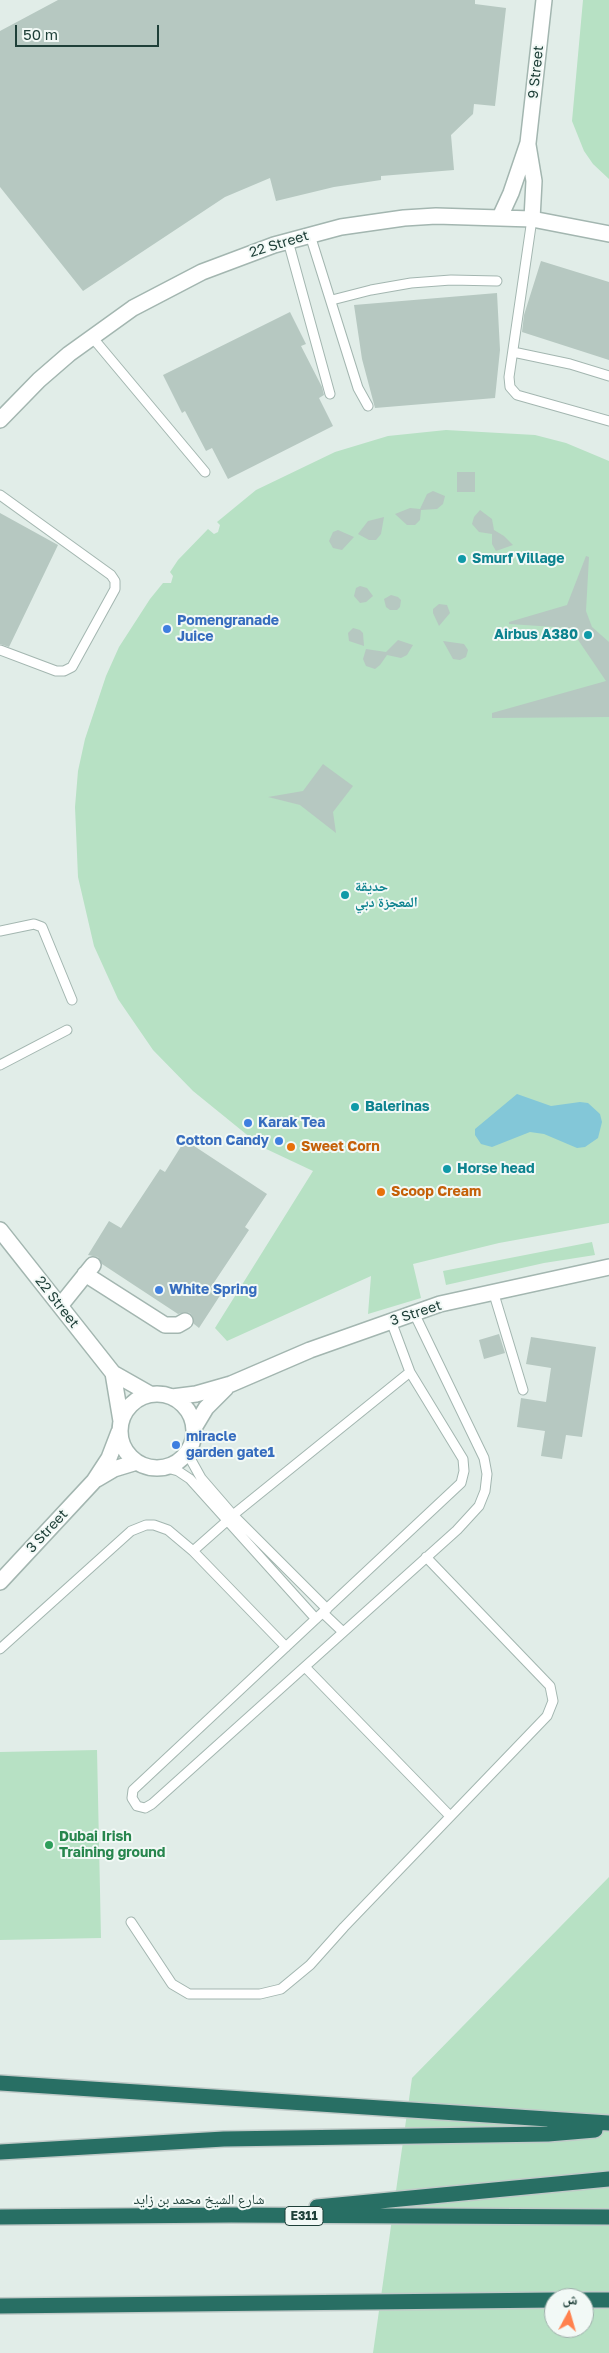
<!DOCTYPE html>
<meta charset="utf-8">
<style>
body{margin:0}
#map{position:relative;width:609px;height:2353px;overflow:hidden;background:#e1ede8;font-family:"Golos Text","Noto Naskh Arabic",sans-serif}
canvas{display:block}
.north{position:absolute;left:544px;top:2288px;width:50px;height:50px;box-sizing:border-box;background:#f2f9f6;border:1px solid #9eafaa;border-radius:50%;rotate:6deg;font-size:14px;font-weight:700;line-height:20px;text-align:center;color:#1f4039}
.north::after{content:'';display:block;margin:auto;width:18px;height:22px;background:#ff814d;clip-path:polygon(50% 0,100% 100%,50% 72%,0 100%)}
.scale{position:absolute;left:15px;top:25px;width:144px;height:22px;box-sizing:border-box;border:2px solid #1f4039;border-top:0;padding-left:6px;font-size:15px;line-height:18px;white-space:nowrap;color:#1f4039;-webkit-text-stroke:4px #f2f9f6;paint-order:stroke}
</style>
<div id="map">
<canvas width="609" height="2353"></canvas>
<div class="north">ش</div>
<div class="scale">50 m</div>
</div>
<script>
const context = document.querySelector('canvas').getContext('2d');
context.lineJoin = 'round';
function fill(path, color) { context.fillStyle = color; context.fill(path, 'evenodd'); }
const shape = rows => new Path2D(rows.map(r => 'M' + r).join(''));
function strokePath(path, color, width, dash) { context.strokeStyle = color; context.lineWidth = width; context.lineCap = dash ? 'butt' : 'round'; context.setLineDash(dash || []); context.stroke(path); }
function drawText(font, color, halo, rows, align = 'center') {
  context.font = font + ' "Golos Text","Noto Naskh Arabic",sans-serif'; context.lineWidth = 4; context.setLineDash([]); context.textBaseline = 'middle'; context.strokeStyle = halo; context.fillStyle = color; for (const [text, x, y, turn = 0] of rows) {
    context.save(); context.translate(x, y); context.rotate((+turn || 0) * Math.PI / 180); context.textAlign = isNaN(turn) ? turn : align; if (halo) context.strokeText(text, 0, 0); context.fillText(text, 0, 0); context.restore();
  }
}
const green = shape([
 [583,0,609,0,609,179,593,164,584,151,572,121],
 [446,430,535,435,566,443,609,461,609,1223,499,1243,413,1264,421,1298,368,1314,371,1276,227,1341,215,1328,313,1171,262,1147,193,1091,153,1050,118,999,94,946,78,877,75,807,78,771,85,739,106,676,119,647,150,599,163,583,171,583,173,576,170,572,178,560,208,529,214,534,218,532,220,525,217,522,256,490,335,452,388,436],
 [592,1242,595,1255,544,1263,446,1285,443,1271],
 [97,1750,101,1938,0,1940,0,1752],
 [609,1877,609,2353,373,2353,412,2078],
 [554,2298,584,2298,584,2328,554,2328]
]);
const water = shape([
 [517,1094,551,1106,580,1102,588,1103,600,1114,602,1122,598,1138,585,1147,577,1148,544,1134,530,1132,492,1147,481,1144,475,1135,475,1129]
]);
const building = shape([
 [58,0,475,0,475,4,506,8,495,106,474,104,473,114,451,135,454,170,381,176,381,180,334,187,276,201,270,178,225,197,83,291,0,187,0,31],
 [541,261,609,282,609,360,522,332,524,315],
 [497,293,500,350,495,398,375,408,362,359,354,305],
 [290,312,306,344,301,346,322,387,324,395,319,398,333,426,228,479,212,448,206,451,185,411,182,413,163,375],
 [457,472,475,472,475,492,457,492],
 [433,491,445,496,443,504,437,509,421,510,420,520,415,525,407,525,395,514,410,508,420,509,427,494],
 [480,510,492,519,494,530,504,536,513,545,496,551,492,544,492,534,479,532,472,524,474,517],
 [0,513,58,545,9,647,0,644],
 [384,517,381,534,376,540,369,540,358,534,368,521],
 [338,530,354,537,342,550,333,548,329,541,333,532],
 [586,556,589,557,586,611,592,627,609,642,609,717,492,718,492,713,606,681,570,628,509,624,509,622,567,605],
 [360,586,367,588,373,596,366,602,360,603,354,596,356,588],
 [391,595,398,597,401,600,400,607,397,610,390,610,386,607,384,599],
 [439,604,447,605,450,613,439,626,433,613,433,609],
 [353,628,360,630,363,633,364,646,349,641,348,633],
 [398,640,413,645,407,655,401,658,387,655,380,665,375,669,366,666,363,659,366,649,386,652],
 [443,641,464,644,468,650,466,657,460,660,453,659],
 [323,764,353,786,333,812,336,833,300,805,268,797,303,791],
 [185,1140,267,1194,245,1227,249,1230,211,1287,221,1294,199,1328,194,1324,193,1317,190,1313,185,1312,178,1314,102,1264,98,1257,88,1255,109,1221,121,1228,160,1169,165,1172],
 [499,1334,505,1353,484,1359,479,1340],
 [531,1337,596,1347,582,1437,566,1435,562,1459,541,1456,545,1431,517,1427,521,1398,546,1402,551,1368,526,1364]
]);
const service = shape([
 [532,219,509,377,510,387,517,395,609,421],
 [310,235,358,388,368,406],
 [288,241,330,394],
 [332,300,371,290,411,283,451,280,497,281],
 [92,337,205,472],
 [513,352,570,364,609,376],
 [0,495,111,575,115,581,115,589,72,667,64,671,56,671,0,650],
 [0,931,34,924,42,927,72,1000],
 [0,1065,67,1030],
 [493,1291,523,1390],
 [391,1321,410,1372,463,1459,464,1471,461,1483,133,1790,132,1798,137,1806,145,1808,152,1804,457,1530,479,1506,485,1491,487,1474,484,1458,414,1313],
 [191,1447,191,1460,201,1478,233,1515,327,1609],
 [164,1467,178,1471,190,1479,316,1619],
 [233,1515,410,1372],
 [193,1551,228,1520],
 [323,1613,343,1632],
 [0,1649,131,1531,146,1525,154,1525,168,1530,193,1551,286,1647],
 [305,1667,450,1816],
 [131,1922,172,1984,189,1994,260,1994,281,1989,310,1965,344,1927,547,1716,553,1701,550,1686,426,1557]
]);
const minor = shape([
 [528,145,534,181,532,219],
 [500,217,511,193,528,143,544,0],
 [0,420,39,380,69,354,133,308,202,272,274,245,341,227,404,218,436,216,532,219,609,234],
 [0,1230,113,1373,150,1394],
 [85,1274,165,1325,178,1325,185,1321],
 [60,1306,93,1265],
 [113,1373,121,1421],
 '120 1431a37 37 0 1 1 74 0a37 37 0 1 1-74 0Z',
 [172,1397,196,1394,231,1384,310,1350,440,1304,609,1267],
 [194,1428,206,1408,226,1388],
 [97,1479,114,1469,137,1462],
 [0,1582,94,1481,109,1458,119,1432]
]);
const motorway = shape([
 [0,2083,609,2123],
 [0,2152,224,2139,548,2134,595,2130],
 [317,2207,609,2179],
 [0,2217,231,2215,609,2217],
 [584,2300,609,2300],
 [0,2306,554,2300]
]);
const markers = [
 [462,559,5,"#0f9aa8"],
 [167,629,5,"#3f7fe0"],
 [588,635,5,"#0f9aa8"],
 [345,895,5,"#0f9aa8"],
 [355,1107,5,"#0f9aa8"],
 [248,1123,5,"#3f7fe0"],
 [279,1141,5,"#3f7fe0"],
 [291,1147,5,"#e8710a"],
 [447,1169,5,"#0f9aa8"],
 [381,1192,5,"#e8710a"],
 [159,1290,5,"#3f7fe0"],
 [176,1445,5,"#3f7fe0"],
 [49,1845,5,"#2e9e5b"]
];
const shields = [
 [304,2216,38]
];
const shieldNames = [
 ["E311",304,2216]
];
const streetNames = [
 ["9 Street",536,72,-84],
 ["22 Street",279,244,-17],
 ["22 Street",57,1302,52],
 ["3 Street",416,1313,-18],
 ["3 Street",47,1531,-47],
 ["شارع الشيخ محمد بن زايد",199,2200]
];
const cultureNames = [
 ["Smurf Village",472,559],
 ["Airbus A380",578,635,"right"],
 ["حديقة",355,887],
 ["المعجزة دبي",355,903],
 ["Balerinas",365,1107],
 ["Horse head",457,1169]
];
const shopNames = [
 ["Pomengranade",177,621],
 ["Juice",177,637],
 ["Karak Tea",258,1123],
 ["Cotton Candy",269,1141,"right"],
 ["White Spring",169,1290],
 ["miracle",186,1437],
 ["garden gate1",186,1453]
];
const foodNames = [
 ["Sweet Corn",301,1147],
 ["Scoop Cream",391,1192]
];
const leisureNames = [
 ["Dubai Irish",59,1837],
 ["Training ground",59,1853]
];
fill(green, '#b7e1c4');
fill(water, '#83c7d8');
fill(building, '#b6c8c1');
strokePath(service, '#a3b6b0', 11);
strokePath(minor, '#a3b6b0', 18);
strokePath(motorway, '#c0cac8', 18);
strokePath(service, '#fff', 9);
strokePath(minor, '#fff', 15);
strokePath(motorway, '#286f64', 15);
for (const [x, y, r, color] of markers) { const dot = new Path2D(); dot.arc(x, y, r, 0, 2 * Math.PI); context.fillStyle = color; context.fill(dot); strokePath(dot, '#f2f9f6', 2); }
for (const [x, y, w] of shields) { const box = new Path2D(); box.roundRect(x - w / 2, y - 9.5, w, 19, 4); context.fillStyle = '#f2f9f6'; context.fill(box); strokePath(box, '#1f4039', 1); }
drawText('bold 12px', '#1f4039', null, shieldNames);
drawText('14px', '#1f4039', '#f2f9f6', streetNames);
drawText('bold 14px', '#0d838f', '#f2f9f6', cultureNames, 'left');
drawText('bold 14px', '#366cbe', '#f2f9f6', shopNames, 'left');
drawText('bold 14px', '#c56008', '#f2f9f6', foodNames, 'left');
drawText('bold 14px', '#27864d', '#f2f9f6', leisureNames, 'left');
</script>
